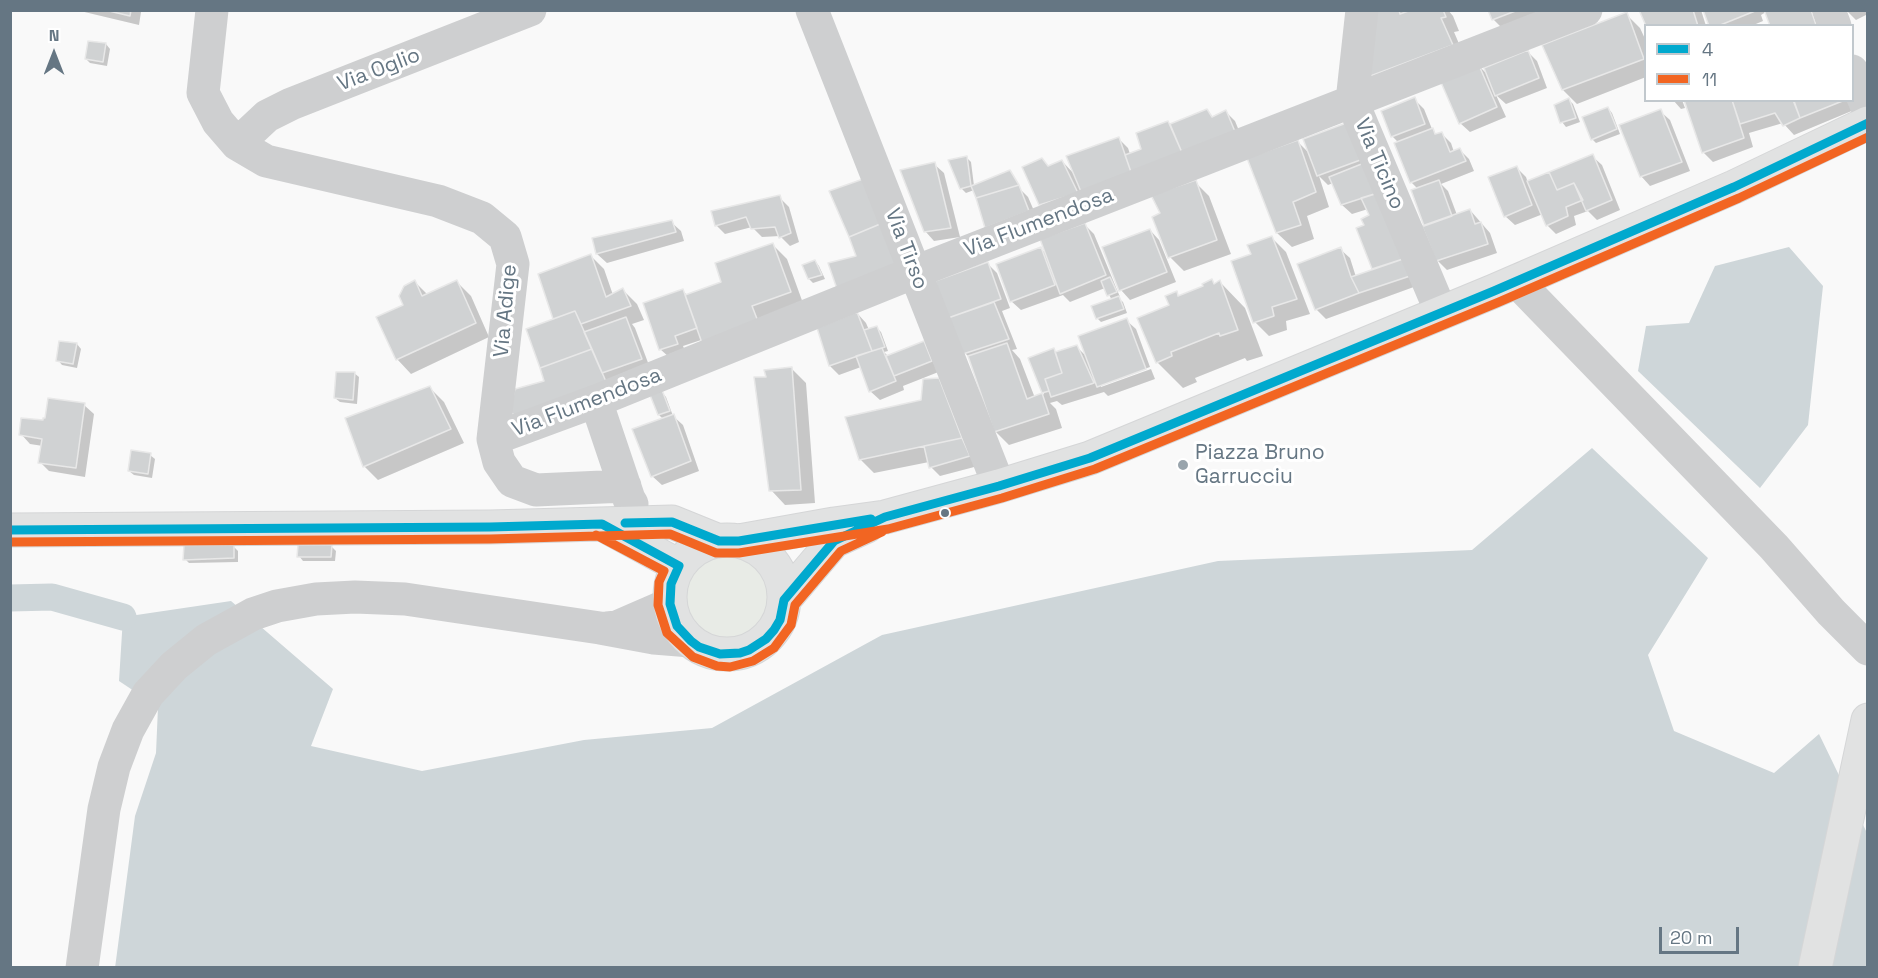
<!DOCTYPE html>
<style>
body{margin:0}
#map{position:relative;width:1878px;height:978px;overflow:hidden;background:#f9f9f9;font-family:"Space Grotesk",sans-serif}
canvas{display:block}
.frame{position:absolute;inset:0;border:12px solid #657683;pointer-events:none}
.legend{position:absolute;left:1644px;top:24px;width:210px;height:78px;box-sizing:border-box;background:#fff;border:2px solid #c1c8cd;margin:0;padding:8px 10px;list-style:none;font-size:18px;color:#657683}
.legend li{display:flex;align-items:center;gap:12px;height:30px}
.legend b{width:30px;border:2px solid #c1c8cd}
.north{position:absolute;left:24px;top:24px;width:60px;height:60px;-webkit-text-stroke:4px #fff;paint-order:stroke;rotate:0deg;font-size:16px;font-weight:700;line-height:24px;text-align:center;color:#657683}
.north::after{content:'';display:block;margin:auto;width:21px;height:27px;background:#657683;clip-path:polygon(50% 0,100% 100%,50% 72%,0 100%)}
.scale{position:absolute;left:1659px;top:927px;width:80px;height:27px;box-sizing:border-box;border:3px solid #657683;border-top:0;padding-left:8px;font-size:18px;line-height:21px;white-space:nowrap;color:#657683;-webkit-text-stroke:4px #fff;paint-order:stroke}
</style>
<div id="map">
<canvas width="1878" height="978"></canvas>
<div class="frame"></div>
<ul class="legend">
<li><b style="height:8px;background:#00a9ce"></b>4</li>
<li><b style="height:8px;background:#f26522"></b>11</li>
</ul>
<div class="north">N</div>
<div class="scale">20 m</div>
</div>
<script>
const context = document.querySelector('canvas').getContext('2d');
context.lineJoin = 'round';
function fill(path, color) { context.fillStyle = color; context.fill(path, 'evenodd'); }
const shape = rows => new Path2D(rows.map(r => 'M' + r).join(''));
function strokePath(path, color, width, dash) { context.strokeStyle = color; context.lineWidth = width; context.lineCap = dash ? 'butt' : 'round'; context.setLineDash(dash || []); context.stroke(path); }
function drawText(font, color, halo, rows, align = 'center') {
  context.font = font + ' "Space Grotesk",sans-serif'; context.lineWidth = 6; context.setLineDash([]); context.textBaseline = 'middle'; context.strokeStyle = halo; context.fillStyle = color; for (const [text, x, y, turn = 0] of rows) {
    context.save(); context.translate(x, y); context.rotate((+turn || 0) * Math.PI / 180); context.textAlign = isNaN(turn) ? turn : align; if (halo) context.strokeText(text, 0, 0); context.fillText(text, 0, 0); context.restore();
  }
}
const green = shape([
 '682 597a46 46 0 1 1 92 0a46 46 0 1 1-92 0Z'
]);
const water = shape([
 [1789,247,1823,286,1808,425,1760,488,1638,371,1646,326,1689,323,1715,266],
 [1592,448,1708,558,1648,655,1674,731,1774,773,1819,734,1867,833,1867,967,115,968,135,816,156,753,158,707,119,681,123,617,231,601,333,689,311,746,422,771,584,740,712,728,882,635,1218,561,1472,550]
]);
const shadow = shape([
 [76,10,140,10,141,12,139,25],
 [1378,10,1407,10,1408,13,1415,10,1448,10,1453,16,1459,31,1454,32,1466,60,1366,78],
 [1490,10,1581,10,1507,33,1493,19],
 [1641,10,1701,10,1706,26,1647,26],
 [1705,10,1816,10,1821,26,1771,26,1766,12,1761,15,1763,21,1751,26,1710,26],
 [1846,10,1868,10,1868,14,1856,20],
 [1626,14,1640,28,1646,41,1646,77,1577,104,1563,90,1544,46],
 [106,44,110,49,107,66,90,63,86,59],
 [1528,52,1537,61,1547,88,1506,104,1496,95,1506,117,1470,132,1460,123,1478,65,1489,76],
 [1414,99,1424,109,1432,129,1437,135,1441,133,1451,143,1454,152,1460,150,1469,159,1474,171,1441,184,1448,191,1457,215,1470,210,1490,233,1497,253,1447,270,1437,260,1426,227,1418,189,1411,182,1399,143,1392,136],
 [1569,100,1573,104,1580,122,1566,127,1562,122],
 [1673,100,1682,100,1685,108,1681,109],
 [1686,100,1851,100,1854,110,1794,135,1783,123,1749,133,1753,147,1713,162,1703,152],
 [1608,108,1612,113,1620,134,1596,143,1592,139],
 [1207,111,1214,118,1226,112,1235,121,1244,143,1050,214,1040,205,1024,167,1049,167,1062,161,1075,175,1119,139,1128,148,1130,154,1143,150,1168,122,1171,125],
 [1660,111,1670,120,1690,171,1650,186,1641,176],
 [1349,123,1422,284,1326,319,1316,309,1340,249,1350,258,1356,277,1374,270,1358,229,1367,226,1371,216,1368,209,1352,214,1342,205,1333,183,1328,185,1319,176,1329,207,1307,216,1314,239,1292,247,1277,233,1249,159,1298,142,1310,154],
 [1592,156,1602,165,1620,210,1597,220,1588,211,1574,216,1576,225,1556,234,1547,225,1543,214,1515,225,1505,216,1517,168,1526,177,1528,183],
 [967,158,971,162,974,186,1009,171,1020,189,1028,197,1038,220,974,190,966,193,961,188],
 [934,164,944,173,960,237,934,241,925,231],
 [1195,182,1209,196,1231,254,1184,271,1170,257],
 [779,197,789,207,799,242,790,246,780,236,762,237,752,227,725,234,716,225],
 [671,222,681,231,684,241,607,263,597,254,594,239],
 [1085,225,1094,234,1120,297,1118,298,1123,302,1127,313,1101,322,1097,318,1112,300,1105,288,1070,302,1063,295,1021,310,1011,301,1041,249,1048,255],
 [1150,230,1159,240,1176,282,1130,300,1121,290],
 [1272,238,1286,252,1310,314,1286,321,1287,330,1269,336,1255,322,1253,254],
 [773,245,787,259,804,306,683,346,686,353,670,358,660,349,683,291,688,296,723,283],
 [590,255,604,269,613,295,623,290,637,304,644,320,632,324,635,328,650,368,613,382,545,382,556,320,555,318],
 [815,261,819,266,825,279,813,283,809,279],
 [988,264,997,273,1010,308,1002,311,1017,349,1012,350,1020,359,1035,398,1044,394,1030,359,1057,354,1077,347,1088,358,1126,320,1136,329,1150,367,1101,384,1101,387,1151,369,1155,379,1108,396,1104,392,1062,405,1057,401,1050,403,1056,409,1062,428,1009,445,995,431,970,358,965,353,937,282],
 [1211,281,1215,285,1220,282,1245,308,1263,356,1247,361,1245,358,1195,378,1197,382,1183,388,1157,362,1171,306,1176,292,1180,297,1205,287],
 [415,282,428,295,457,282,471,296,489,337,411,374,397,359],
 [857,313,866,323,869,330,876,327,881,332,888,351,884,352,889,357,924,342,933,352,941,371,903,386,904,390,880,400,870,391,861,367,839,375,830,366],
 [77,344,81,349,77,368,62,365,58,360],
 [791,368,806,383,815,503,785,505,771,490,768,378],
 [354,373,359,377,357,404,340,402,335,398],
 [938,379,953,394,978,466,940,476,931,467,929,462,874,473,860,459,923,401],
 [430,388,444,402,464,443,378,480,364,466],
 [662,392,666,397,673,416,683,425,699,471,662,485,652,476,663,419,659,415],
 [84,405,94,414,85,477,49,471,40,462,43,446,30,444,21,434],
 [150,455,155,459,152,478,134,475,129,471],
 [331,546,336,551,335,561,303,561,299,556],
 [234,547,238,551,238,562,189,563,185,559]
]);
const canal = shape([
 [10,598,52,597,123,617]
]);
const building = shape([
 [105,10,131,10,130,16,105,10],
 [1376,10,1399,10,1400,14,1411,10,1443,10,1446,17,1441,18,1453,45,1365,78,1376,10],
 [1488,10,1518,10,1492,20,1488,10],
 [1639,10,1693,10,1698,26,1646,26,1639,10],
 [1703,10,1754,10,1755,11,1718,26,1709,26,1703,10],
 [1764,10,1811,10,1816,25,1770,26,1764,10],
 [1627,12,1644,59,1562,90,1542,45,1627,12],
 [88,41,106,43,103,62,85,59,88,41],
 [1528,50,1539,78,1495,96,1484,68,1528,50],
 [1478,63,1497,107,1459,124,1440,80,1478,63],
 [1415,97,1425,124,1391,137,1381,111,1415,97],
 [1569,98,1576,118,1560,123,1554,105,1569,98],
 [1684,100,1732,100,1744,138,1702,153,1684,100],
 [1732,100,1793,100,1800,118,1783,126,1775,113,1740,124,1732,100],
 [1796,100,1845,100,1800,118,1794,101,1796,100],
 [1608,107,1617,129,1591,140,1582,117,1608,107],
 [1207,109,1212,117,1226,110,1236,134,1183,155,1170,124,1207,109],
 [1661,109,1682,162,1640,177,1619,125,1661,109],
 [1168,121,1183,155,1132,175,1125,155,1141,149,1136,133,1168,121],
 [1349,122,1363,159,1317,176,1303,139,1349,122],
 [1433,128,1435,134,1442,132,1450,152,1460,148,1466,161,1410,183,1394,143,1433,128],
 [1119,137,1132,175,1082,194,1066,156,1119,137],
 [1298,140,1316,192,1293,202,1301,225,1276,233,1247,158,1298,140],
 [1593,154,1612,200,1586,211,1574,183,1557,190,1549,172,1593,154],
 [967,156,971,186,960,189,948,160,967,156],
 [1042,158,1048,166,1062,160,1078,193,1039,205,1022,167,1042,158],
 [1369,161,1381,192,1341,205,1329,177,1369,161],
 [935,162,951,228,924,232,900,170,935,162],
 [1517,166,1532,205,1504,217,1488,177,1517,166],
 [1010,170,1019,185,976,198,971,186,1010,170],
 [1549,172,1557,190,1574,183,1583,200,1566,207,1568,216,1546,226,1527,181,1549,172],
 [866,178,885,222,849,237,829,191,866,178],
 [1196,180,1217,240,1168,258,1152,217,1160,213,1151,195,1196,180],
 [1439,180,1452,216,1424,226,1411,190,1439,180],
 [1019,185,1029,211,985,228,976,198,1019,185],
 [1381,192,1406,258,1372,269,1356,228,1364,225,1361,219,1369,215,1361,198,1381,192],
 [780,195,791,233,779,238,775,227,751,229,746,217,715,226,711,211,780,195],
 [1470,209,1475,224,1481,222,1488,244,1436,261,1422,226,1470,209],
 [672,220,676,232,596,254,592,238,672,220],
 [885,222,902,266,837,289,828,263,856,256,849,237,885,222],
 [1085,223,1106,275,1060,294,1040,239,1085,223],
 [1150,229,1167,272,1119,291,1102,247,1150,229],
 [1272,236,1297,299,1272,307,1274,316,1253,323,1231,261,1251,254,1247,245,1272,236],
 [773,243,791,292,752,306,759,324,702,343,685,295,721,282,715,263,773,243],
 [1041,247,1055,285,1010,302,996,264,1041,247],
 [1341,247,1351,277,1359,293,1315,310,1297,264,1341,247],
 [591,254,606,297,623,288,631,306,581,324,575,311,553,319,538,274,591,254],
 [1406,258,1413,275,1359,293,1351,277,1406,258],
 [815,260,822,275,808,279,802,265,815,260],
 [988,262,1001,299,948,318,935,281,988,262],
 [1110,277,1117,292,1107,296,1101,281,1110,277],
 [1212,279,1214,284,1220,280,1238,330,1220,336,1219,333,1171,352,1172,356,1156,363,1137,318,1169,305,1165,296,1177,291,1178,296,1203,286,1202,284,1212,279],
 [415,280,422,296,457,280,476,323,396,360,376,317,403,305,399,296,404,286,415,280],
 [683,289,697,328,675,336,678,344,659,350,643,303,683,289],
 [1119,296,1124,309,1096,319,1091,306,1119,296],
 [994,302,1009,339,963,354,948,318,994,302],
 [575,311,592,349,540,368,526,329,575,311],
 [857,312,872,351,829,366,817,328,857,312],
 [626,317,642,359,602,373,584,332,626,317],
 [1127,318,1146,369,1097,387,1078,336,1127,318],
 [877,326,885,347,872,351,864,330,877,326],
 [59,341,77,343,73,364,56,361,59,341],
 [924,341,932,361,894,376,886,356,924,341],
 [1007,343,1027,399,1042,393,1049,414,994,432,968,356,1007,343],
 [1077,345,1094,383,1051,397,1045,379,1062,373,1055,352,1077,345],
 [882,348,896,381,869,392,856,356,882,348],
 [1054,348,1062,373,1045,379,1049,391,1042,393,1028,358,1054,348],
 [592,349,607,384,517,417,509,411,515,389,544,381,540,368,592,349],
 [792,367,801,490,769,491,754,377,766,377,764,370,792,367],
 [336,372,355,372,353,400,334,398,336,372],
 [939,378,962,438,859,460,845,417,921,400,923,379,939,378],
 [430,386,451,429,363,467,345,418,430,386],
 [662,390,670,411,658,415,650,395,662,390],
 [48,398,85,403,76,468,38,463,42,439,19,435,21,418,43,420,43,418,45,418,48,398],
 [674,414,691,461,651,477,632,429,674,414],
 [962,438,970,456,929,468,924,446,962,438],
 [131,450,151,453,148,474,128,471,131,450],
 [184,545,234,545,234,558,183,560,184,545],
 [298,545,332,545,331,557,297,557,298,545]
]);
const minor = shape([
 [212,10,203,93,218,122,237,144,266,161,438,201,482,218,505,237,513,264,493,439,499,462,512,481,536,490,625,486],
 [812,10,999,486],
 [1362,10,1352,101,1441,312],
 [1829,10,1835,26],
 [1852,71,1868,109],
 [237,144,267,116,291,104,530,10],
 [1523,278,1525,290,1774,547,1831,612,1868,649],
 [596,401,629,499,632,504],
 [493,439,596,401,915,272,1586,10],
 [607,628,617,627,670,604],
 [82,968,104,809,114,767,128,730,148,694,174,666,206,640,253,614,277,606,316,599,355,597,405,599,600,628,654,638,691,641]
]);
const major = shape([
 [602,524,679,566],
 [10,530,490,527,672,522,719,541],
 '670 597a57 57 0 1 1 114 0a57 57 0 1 1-114 0Z',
 [739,541,834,524,885,517,999,486,1090,458,1494,291,1734,187,1868,123],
 [784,600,834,541,867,526],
 [1815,968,1868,720]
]);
const bus1 = shape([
 [625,523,672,522,719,541,739,541,871,519],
 [10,530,490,527,602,524,679,566,671,584,670,604,677,626,691,641,699,647,720,654,740,653,749,650,766,639,774,630,780,620,784,600,834,541,885,517,999,486,1090,458,1494,291,1734,187,1868,123]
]);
const bus2 = shape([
 [596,535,664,571,659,582,658,605,667,633,693,657,717,666,730,667,753,661,774,648,791,625,795,605,841,551,882,532],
 [10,542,490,539,670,534,716,553,739,553,888,529,1002,498,1095,469,1499,302,1739,198,1868,137]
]);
const markers = [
 [1183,465,6,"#99a4ac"],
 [945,513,5,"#657683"]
];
const streetNames = [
 ["Via Oglio",379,70,-21],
 ["Via Ticino",1379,164,67],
 ["Via Flumendosa",1039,223,-21],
 ["Via Tirso",906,249,69],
 ["Via Adige",506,311,-85],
 ["Via Flumendosa",587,403,-21]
];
const poiNames = [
 ["Piazza Bruno",1195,453],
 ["Garrucciu",1195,477]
];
fill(green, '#e8ebe6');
fill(water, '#ced6d9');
fill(shadow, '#0003');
strokePath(canal, '#ced6d9', 27);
fill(building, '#d0d2d3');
strokePath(building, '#e8e8e8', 1.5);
strokePath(major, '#d5d6d7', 35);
strokePath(minor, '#cecfd0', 33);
strokePath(major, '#e1e2e2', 33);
strokePath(bus1, '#00a9ce', 9);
strokePath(bus2, '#f26522', 9);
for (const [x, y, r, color] of markers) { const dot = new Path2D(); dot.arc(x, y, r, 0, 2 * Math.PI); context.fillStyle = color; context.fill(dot); strokePath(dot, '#fff', 2); }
drawText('21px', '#657683', '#fff', streetNames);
drawText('21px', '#657683', '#fff', poiNames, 'left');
</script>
